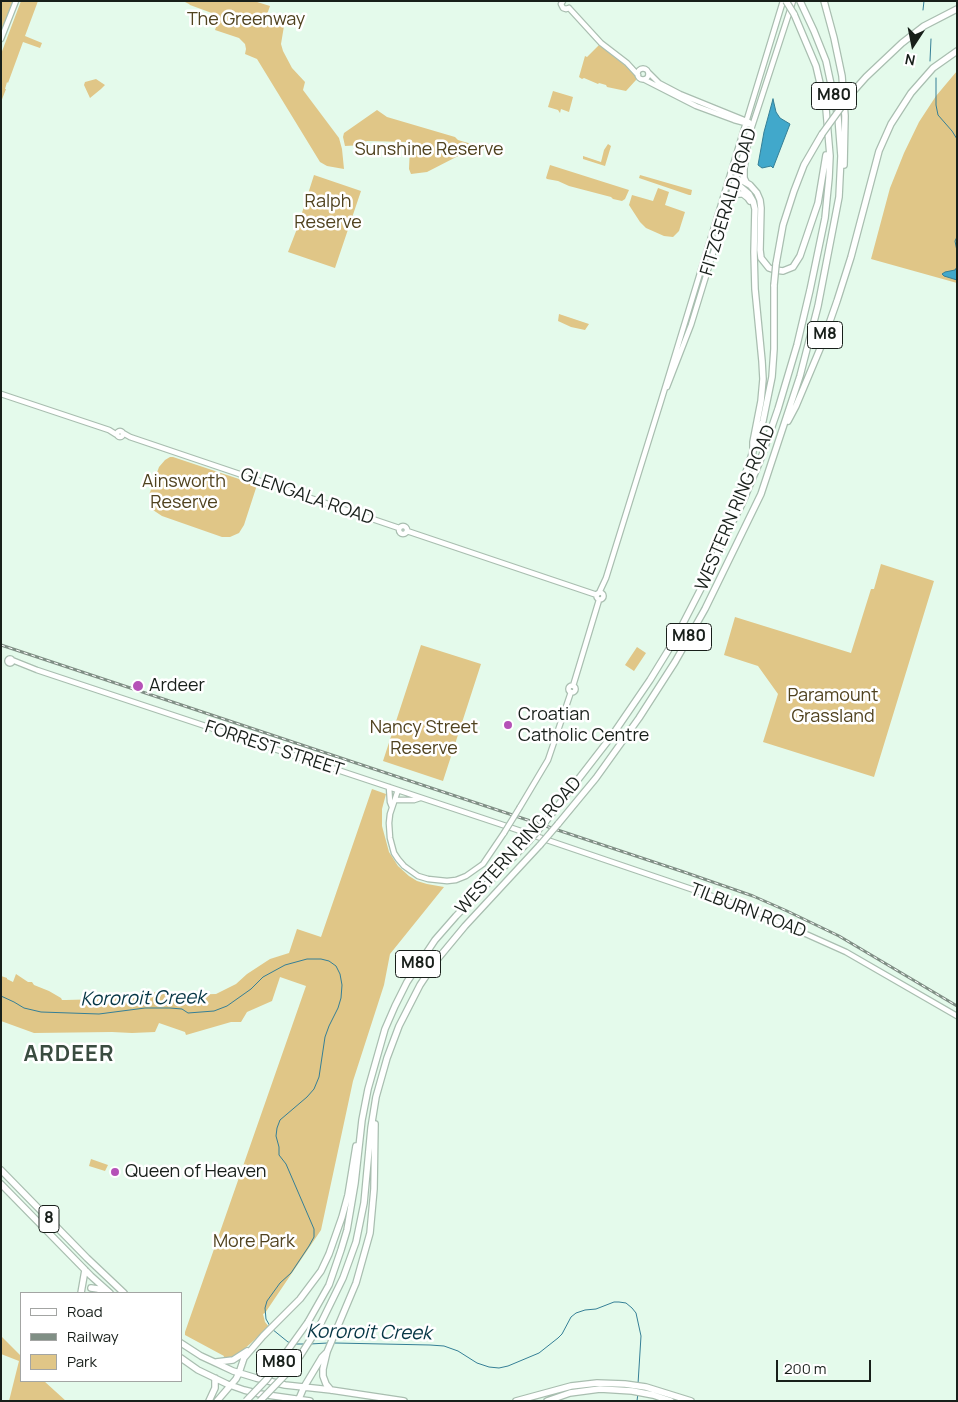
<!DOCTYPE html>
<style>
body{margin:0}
#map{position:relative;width:958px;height:1402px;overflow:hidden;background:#e4faeb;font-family:Manrope,sans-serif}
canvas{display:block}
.frame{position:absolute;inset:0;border:2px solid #181f1a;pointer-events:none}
.legend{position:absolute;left:20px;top:1292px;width:162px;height:90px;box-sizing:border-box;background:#fff;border:1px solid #a3a5a3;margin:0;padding:6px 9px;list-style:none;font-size:15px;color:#181f1a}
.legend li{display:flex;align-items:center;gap:10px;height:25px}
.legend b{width:25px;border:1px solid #a3a5a3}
.north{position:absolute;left:888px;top:20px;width:50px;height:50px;-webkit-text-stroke:4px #fff;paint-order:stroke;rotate:191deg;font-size:14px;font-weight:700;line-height:20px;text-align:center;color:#181f1a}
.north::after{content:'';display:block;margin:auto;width:18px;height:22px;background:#181f1a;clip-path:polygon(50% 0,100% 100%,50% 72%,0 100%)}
.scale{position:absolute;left:776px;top:1360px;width:95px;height:22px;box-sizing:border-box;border:2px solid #181f1a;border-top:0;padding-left:6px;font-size:15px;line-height:18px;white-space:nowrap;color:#181f1a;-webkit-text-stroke:4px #fff;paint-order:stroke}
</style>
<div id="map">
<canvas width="958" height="1402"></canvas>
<div class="frame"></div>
<ul class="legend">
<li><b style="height:6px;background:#fff"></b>Road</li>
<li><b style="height:6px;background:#808f85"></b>Railway</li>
<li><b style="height:14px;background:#e0c687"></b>Park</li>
</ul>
<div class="north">N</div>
<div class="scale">200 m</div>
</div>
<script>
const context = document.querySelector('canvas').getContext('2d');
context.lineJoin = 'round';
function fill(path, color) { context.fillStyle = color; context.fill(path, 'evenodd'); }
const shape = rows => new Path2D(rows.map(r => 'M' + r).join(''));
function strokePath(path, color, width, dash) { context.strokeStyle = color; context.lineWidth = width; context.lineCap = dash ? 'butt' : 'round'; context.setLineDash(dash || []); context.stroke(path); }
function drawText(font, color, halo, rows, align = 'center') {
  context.font = font + ' Manrope,sans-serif'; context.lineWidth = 5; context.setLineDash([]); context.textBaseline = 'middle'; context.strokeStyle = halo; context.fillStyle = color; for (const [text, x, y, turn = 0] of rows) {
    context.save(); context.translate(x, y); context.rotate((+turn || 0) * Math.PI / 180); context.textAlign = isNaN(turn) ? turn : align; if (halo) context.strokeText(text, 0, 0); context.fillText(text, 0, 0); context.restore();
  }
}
const green = shape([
 [1,1,14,1,1,34],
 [21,1,38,1,25,36,42,43,40,48,23,42,8,83,7,82,5,89,6,89,1,102,1,54],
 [183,1,254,1,270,6,265,20,266,25,270,27,277,24,284,26,281,44,283,51,292,68,305,82,303,90,339,138,342,149,344,169,327,166,320,162,257,59,245,54,246,49,245,44,239,38,215,30,220,16,190,5,189,4],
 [599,45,636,74,636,80,626,91,607,87,606,85,599,83,598,84,584,78,582,79,579,77,585,56,587,57],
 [957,71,957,283,871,259,890,188,904,153,919,122,936,96],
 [96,79,105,85,101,89,90,98,84,85,85,82],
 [553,91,573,97,569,112,561,109,560,113,558,110,548,107],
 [377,110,387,117,455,137,458,140,485,148,482,151,462,154,427,172,411,174,409,169,410,146,407,142,367,141,363,142,363,145,345,146,343,137,344,133],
 [608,144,611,146,605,166,583,159,583,156,601,162,604,150],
 [550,165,629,190,625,199,622,201,613,199,611,197,569,186,558,181,547,179,546,178],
 [314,175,361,191,335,268,288,252,300,221,300,219],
 [640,175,692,190,691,195,689,195,639,178],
 [658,188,669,192,665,205,685,212,679,231,673,237,664,236,646,228,640,222,629,205,632,195,653,201],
 [559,314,589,324,585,330,571,327,558,321],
 [170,457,173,457,257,485,244,525,239,533,230,537,222,537,162,516,153,510,149,503,149,495,159,467,165,460],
 [881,564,934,581,874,777,763,742,778,694,758,666,724,655,735,617,851,653,871,589,874,589],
 [421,645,481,664,443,781,383,761],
 [637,647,646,653,634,671,625,665],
 [372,789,386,794,382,809,382,826,389,852,398,866,409,876,417,881,427,884,444,887,390,954,384,985,353,1081,321,1230,265,1313,263,1314,265,1322,269,1327,242,1351,230,1358,223,1359,224,1356,185,1335,185,1332,306,986,280,977,272,1001,247,1012,241,1022,231,1022,186,1035,185,1032,159,1023,155,1032,132,1033,112,1032,34,1033,1,1021,1,976,7,978,7,979,13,982,16,974,28,982,32,982,34,985,49,991,61,998,62,1000,66,1000,101,999,123,995,149,992,174,994,180,993,181,995,216,994,236,984,247,974,270,959,289,953,297,929,321,937],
 [91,1159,108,1165,105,1171,89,1166],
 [1,1336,21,1356,21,1381,44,1381,66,1401,9,1401,19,1361,1,1354]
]);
const water = shape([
 [773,99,776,112,780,118,790,124,773,168,771,166,762,168,758,165,764,132,773,99],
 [957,267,957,280,944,276,942,274,945,272,955,270,957,267]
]);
const stream = shape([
 [923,10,924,1],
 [930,61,931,39],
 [936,78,936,105,938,115,952,131,957,139],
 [957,237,955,241,957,251],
 [1,996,14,1002,24,1008,41,1012,99,1014,145,1008,170,1008,182,1009,188,1013,214,1011,227,1006,251,989,263,977,285,965,307,959,321,959,329,961,336,966,340,974,342,985,341,998,338,1008,329,1026,325,1037,319,1077,314,1089,307,1097,280,1120,277,1128,276,1136,279,1147,279,1155,286,1164,314,1229,314,1237,309,1246,291,1273,280,1283,267,1301,265,1308,266,1319,270,1326],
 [272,1329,288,1342,291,1343],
 [335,1343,430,1345,444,1346,458,1351,477,1363,489,1367,499,1368,508,1366,539,1353,558,1338,562,1334,571,1317,576,1313,585,1310,596,1309,614,1302,619,1302,626,1303,632,1308,636,1313,641,1336,638,1384],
 [295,1344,306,1344],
 [310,1344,328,1343],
 [637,1401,638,1393]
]);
const secondary = shape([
 [563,1,561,4,563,8,566,9,569,8],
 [569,8,601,43,627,63,638,75],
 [1,39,16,1],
 '637.5 74a5.5 5.5 0 1 1 11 0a5.5 5.5 0 1 1-11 0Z',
 [649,73,659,83,680,94,749,122],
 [645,80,696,106,734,120,749,124],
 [746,145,793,1],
 [667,387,691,325,744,152],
 [1,394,109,430,117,435],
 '117 434a3 3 0 1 1 6 0a3 3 0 1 1-6 0Z',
 [123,433,130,437,399,528],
 '399 530a4 4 0 1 1 8 0a4 4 0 1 1-8 0Z',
 [407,531,597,595],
 '596.5 596a3.5 3.5 0 1 1 7 0a3.5 3.5 0 1 1-7 0Z',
 [599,593,606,578,661,401,783,1],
 '7.5 661a2.5 2.5 0 1 1 5 0a2.5 2.5 0 1 1-5 0Z',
 [12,660,37,670,500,824,750,909,846,952,957,1016],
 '568.5 689a3.5 3.5 0 1 1 7 0a3.5 3.5 0 1 1-7 0Z',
 [573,686,599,600],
 [389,787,390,802,392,807],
 [398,790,390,814,389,823,390,838,394,853,398,859,404,866,418,876,428,879,447,881,456,880,466,876,483,864,504,833],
 [395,800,414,800,420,798],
 [520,807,548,760,571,692]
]);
const highway = shape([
 [824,1,834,38,842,76,845,116,844,165],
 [850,95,866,77,902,43,924,26,957,9],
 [736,179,743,181,750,185,757,193,760,200,761,208,760,250,761,258,769,268,775,270,783,271,793,267,800,256,818,203,826,155],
 [735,182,749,194,753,201,755,209,754,252,755,289,762,361,763,379,761,401,753,442,753,452],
 [746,182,744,178,744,168,747,148,747,143],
 [731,195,737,194,743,194,748,198,750,201],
 [776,264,783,225,794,191,804,165,822,134],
 [788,421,796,406,822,344,837,301,851,257,879,151,891,124,911,93,933,68,957,51],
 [729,523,763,421,772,377,774,349,774,285],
 [546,821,611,737,650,680,674,641,709,573,723,540,741,506,760,461,778,409,797,345,810,290,825,218,829,178,830,156,826,109,816,66,794,14],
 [558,824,596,778,639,718,675,662,705,609,761,494,800,376,818,306,834,223,839,197,841,156,838,117,826,61,814,31,800,1],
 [1,1170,87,1258,124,1293],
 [1,1184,91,1276,110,1293],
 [91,1288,98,1289,106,1293],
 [81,1293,85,1270],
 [308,1322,329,1285,341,1250,347,1230,355,1183,362,1120,368,1089,385,1029,395,1006,407,982,435,940,456,916,529,841],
 [321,1323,343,1278,356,1242,364,1203,371,1128,376,1097,387,1058,399,1026,420,985,436,961,465,926,540,845],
 [181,1343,201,1356,214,1362,233,1371,256,1378,285,1385,331,1390,404,1401],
 [181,1358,198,1370,227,1384,244,1390,260,1394,310,1401],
 [216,1362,233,1360,247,1351],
 [331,1390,326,1384,323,1376,323,1369,327,1352,356,1283,370,1233,374,1189,375,1124],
 [209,1401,215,1388,215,1378],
 [217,1401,236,1379,239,1373,244,1358,263,1336,300,1299,321,1271,329,1254,342,1217,348,1195,356,1146],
 [298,1401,304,1387,322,1357,327,1352],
 [516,1401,571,1386,597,1383,625,1384,646,1387,691,1401],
 [547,1401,570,1393,600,1389,632,1391,653,1395,671,1401]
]);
const rail = shape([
 [1,645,684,872,753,896,787,911,839,936,957,1006]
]);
const secondaryBridge = shape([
 [504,833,520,807]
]);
const highwayBridge = shape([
 [786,1,794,14],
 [822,134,850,95],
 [774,285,776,264],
 [529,841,546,821],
 [540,845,558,824],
 [246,1401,267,1379,308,1322],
 [260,1401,286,1374,300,1356,321,1323]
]);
const markers = [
 [138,686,6,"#b551b7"],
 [508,725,5,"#b551b7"],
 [115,1172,5,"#b551b7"]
];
const shields = [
 [834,96,45],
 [825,335,35],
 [689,637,45],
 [418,964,45],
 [49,1219,20],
 [279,1363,45]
];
const shieldNames = [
 ["M80",834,96],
 ["M8",825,335],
 ["M80",689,637],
 ["M80",418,964],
 ["8",49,1219],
 ["M80",279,1363]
];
const parkNames = [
 ["The Greenway",246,20],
 ["Sunshine Reserve",429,150],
 ["Ralph",328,202],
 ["Reserve",328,223],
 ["Ainsworth",184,482],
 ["Reserve",184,503],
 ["Paramount",833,696],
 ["Grassland",833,717],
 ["Nancy Street",424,728],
 ["Reserve",424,749],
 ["More Park",254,1242]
];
const streetNames = [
 ["FITZGERALD ROAD",729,202,-73],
 ["GLENGALA ROAD",307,497,19],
 ["WESTERN RING ROAD",736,508,-67],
 ["FORREST STREET",274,749,18],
 ["WESTERN RING ROAD",519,846,-48],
 ["TILBURN ROAD",748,911,21]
];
const poiNames = [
 ["Ardeer",149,686],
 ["Croatian",518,715],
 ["Catholic Centre",518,736],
 ["Queen of Heaven",125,1172]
];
const waterNames = [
 ["Kororoit Creek",143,999,-1],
 ["Kororoit Creek",369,1333,1]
];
const districtNames = [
 ["ARDEER",69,1055]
];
fill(green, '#e0c687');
fill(water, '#41a8cb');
strokePath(water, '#357f96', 1);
strokePath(stream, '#357f96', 1);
strokePath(secondary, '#a9beb0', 7);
strokePath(highway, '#a9beb0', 8);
strokePath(secondary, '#fff', 4.5);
strokePath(highway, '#fff', 5.5);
strokePath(rail, '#808f85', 3);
strokePath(rail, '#fff', 1, [4]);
strokePath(secondaryBridge, '#a9beb0', 7, []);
strokePath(highwayBridge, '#a9beb0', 8, []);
strokePath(secondaryBridge, '#fff', 4.5);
strokePath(highwayBridge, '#fff', 5.5);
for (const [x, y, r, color] of markers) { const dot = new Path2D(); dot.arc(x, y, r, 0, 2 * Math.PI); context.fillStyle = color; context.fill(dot); strokePath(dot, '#fff', 2); }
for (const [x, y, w] of shields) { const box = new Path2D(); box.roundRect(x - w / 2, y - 13.5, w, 27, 4); context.fillStyle = '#fff'; context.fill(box); strokePath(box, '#181f1a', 1); }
drawText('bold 16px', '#181f1a', null, shieldNames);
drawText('18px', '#50421f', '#fff', parkNames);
drawText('18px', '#181f1a', '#fff', streetNames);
drawText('18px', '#181f1a', '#fff', poiNames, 'left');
drawText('italic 19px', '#063645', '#fff', waterNames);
context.letterSpacing = '1px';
drawText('bold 22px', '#3a4c40', '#fff', districtNames);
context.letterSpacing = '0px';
</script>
